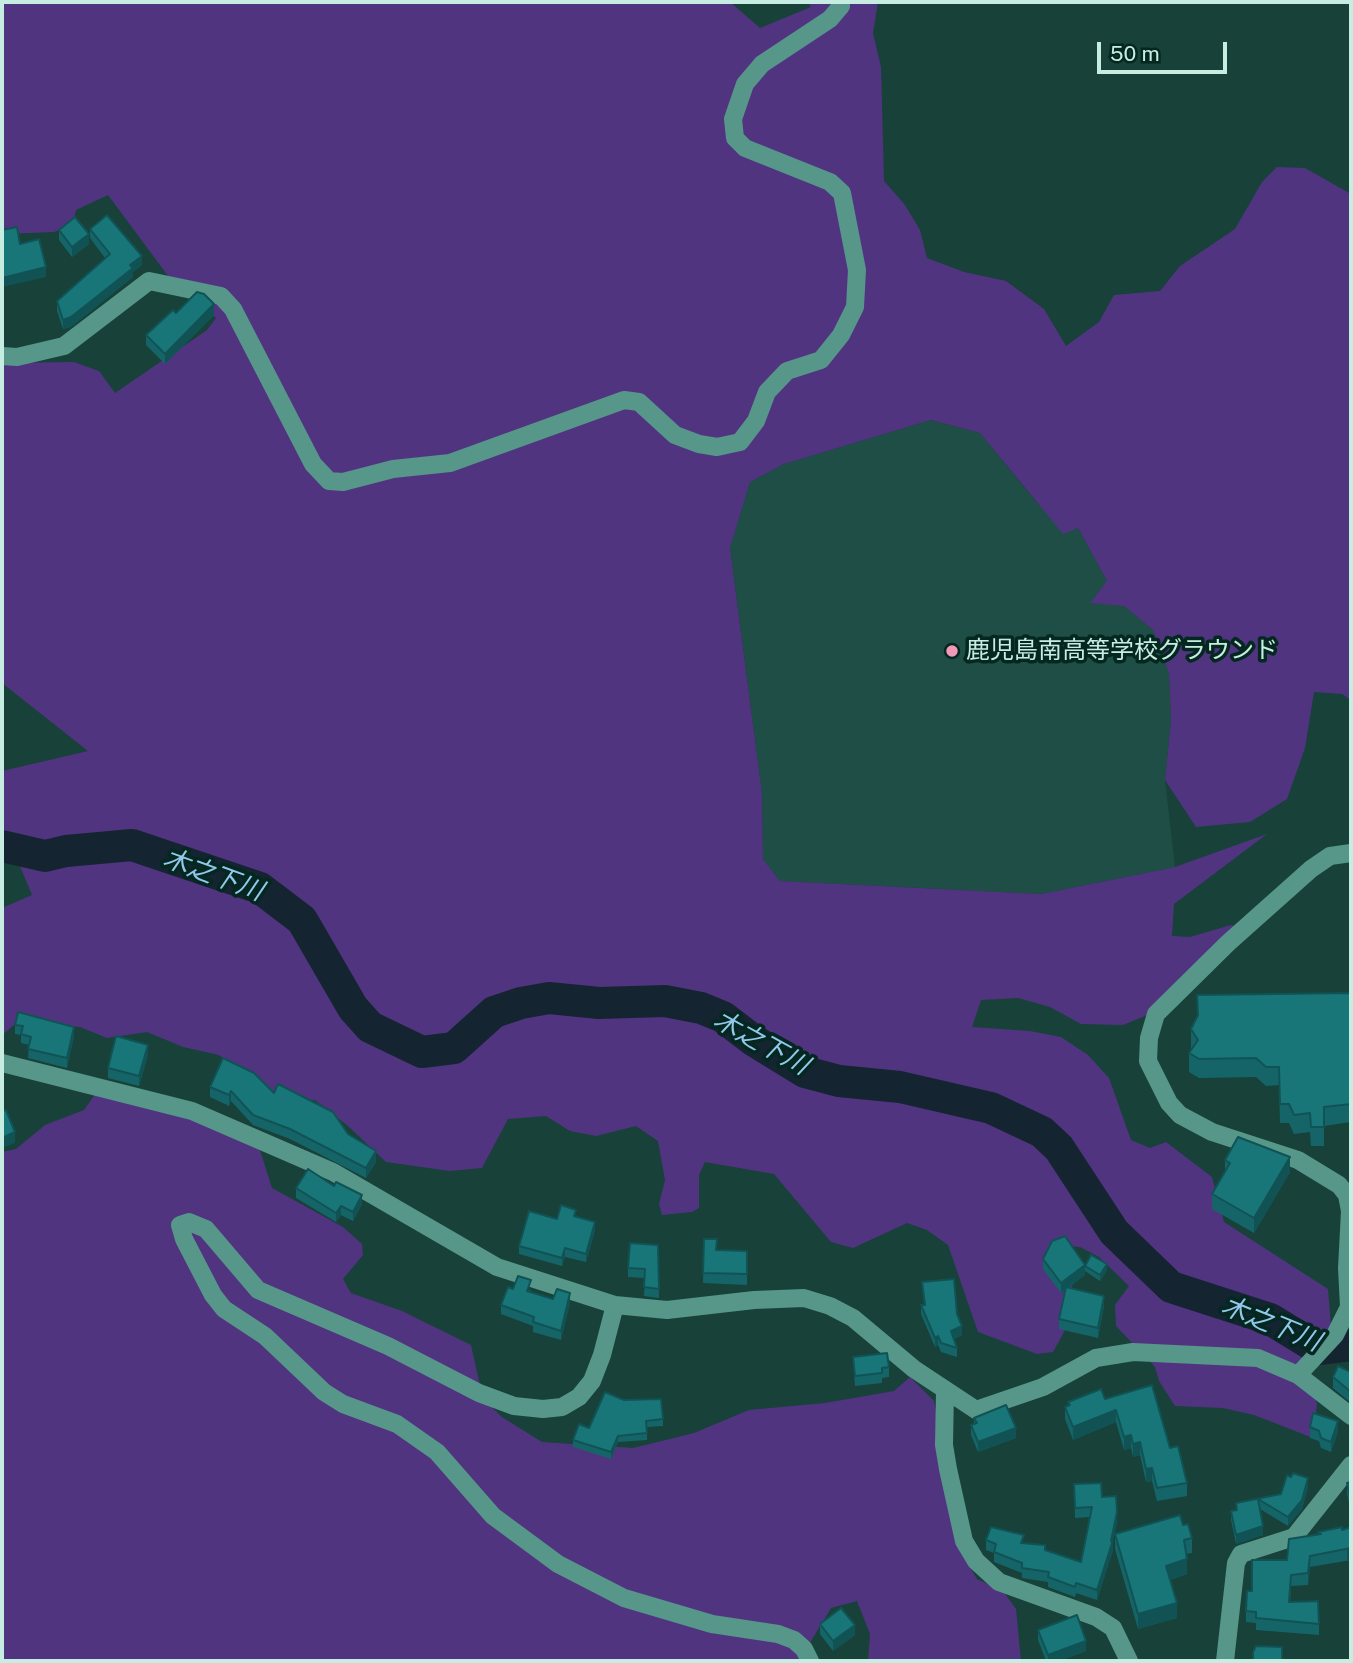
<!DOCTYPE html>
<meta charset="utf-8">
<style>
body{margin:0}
#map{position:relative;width:1353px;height:1663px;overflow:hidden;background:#174139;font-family:"Public Sans",sans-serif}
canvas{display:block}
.frame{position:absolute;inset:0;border:4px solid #c7ede3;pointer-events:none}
.scale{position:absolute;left:1097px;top:42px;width:130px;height:32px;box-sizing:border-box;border:4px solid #c7ede3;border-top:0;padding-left:9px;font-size:21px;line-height:24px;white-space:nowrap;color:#c7ede3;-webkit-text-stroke:5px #042720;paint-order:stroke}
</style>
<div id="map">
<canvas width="1353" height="1663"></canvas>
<div class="frame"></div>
<div class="scale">50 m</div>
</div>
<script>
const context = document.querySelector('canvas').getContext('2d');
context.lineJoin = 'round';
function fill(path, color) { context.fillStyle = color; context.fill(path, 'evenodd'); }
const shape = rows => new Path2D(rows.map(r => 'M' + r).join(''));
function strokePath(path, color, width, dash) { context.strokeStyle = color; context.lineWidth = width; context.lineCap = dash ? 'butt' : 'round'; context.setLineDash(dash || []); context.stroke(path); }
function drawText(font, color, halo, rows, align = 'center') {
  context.font = font + ' "Public Sans","Noto Sans JP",sans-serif'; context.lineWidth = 7; context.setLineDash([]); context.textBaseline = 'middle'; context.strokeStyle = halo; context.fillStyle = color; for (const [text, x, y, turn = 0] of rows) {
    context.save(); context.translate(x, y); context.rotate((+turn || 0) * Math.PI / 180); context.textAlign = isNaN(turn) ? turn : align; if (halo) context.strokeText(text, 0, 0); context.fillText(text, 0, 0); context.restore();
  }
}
const built = shape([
 [931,420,980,433,1037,503,1078,528,1107,581,1091,602,1124,606,1153,630,1169,672,1171,720,1165,780,1175,867,1041,894,780,881,763,859,762,794,730,547,750,482,784,464]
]);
const green = shape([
 [2,2,730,2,760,28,811,7,808,2,878,2,873,33,881,67,884,181,905,205,920,230,927,258,964,272,1006,281,1044,309,1066,346,1099,322,1114,295,1160,291,1180,266,1235,229,1262,182,1277,167,1305,168,1351,194,1351,700,1342,694,1314,692,1305,748,1287,799,1250,822,1196,827,1165,780,1171,720,1169,673,1153,630,1124,606,1090,603,1107,581,1078,528,1063,534,980,433,931,420,784,464,750,482,730,548,762,794,763,859,780,881,1041,894,1175,867,1267,834,1174,904,1172,936,1190,937,1231,925,1239,927,1150,1014,1123,1025,1081,1024,1050,1007,1018,998,981,1000,972,1027,1030,1031,1061,1037,1088,1055,1109,1078,1131,1140,1150,1148,1166,1142,1212,1177,1224,1222,1328,1289,1332,1338,1301,1371,1313,1391,1317,1404,1313,1438,1254,1415,1223,1408,1175,1406,1159,1381,1155,1367,1116,1326,1115,1305,1129,1286,1099,1257,1080,1247,1067,1246,1072,1285,1069,1323,1053,1352,1037,1354,978,1332,948,1245,927,1230,907,1223,853,1248,831,1242,774,1174,705,1162,699,1175,699,1208,692,1212,662,1215,659,1204,665,1180,658,1141,636,1126,596,1136,570,1131,546,1116,508,1119,482,1168,450,1171,386,1162,348,1126,315,1100,276,1101,219,1055,183,1047,147,1032,107,1038,80,1027,19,1021,2,1035,2,908,32,895,12,847,2,846,2,771,88,751,2,683,2,363,74,362,99,371,115,393,207,330,216,318,171,280,108,195,76,210,73,225,54,232,2,234],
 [96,1093,187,1116,259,1147,272,1188,343,1227,362,1244,363,1255,343,1279,351,1293,402,1311,471,1345,483,1399,502,1417,542,1442,633,1448,694,1433,749,1410,825,1403,894,1391,910,1377,934,1401,960,1550,977,1579,1003,1591,1016,1609,1021,1661,868,1661,870,1634,857,1601,831,1608,799,1661,2,1661,2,1152,16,1149,45,1125,84,1110]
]);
const river = shape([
 [2,846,45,856,66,851,132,845,260,888,302,920,353,1008,370,1027,422,1052,454,1048,494,1012,521,1003,549,998,599,1003,665,1001,701,1008,723,1017,753,1040,805,1072,839,1081,900,1087,991,1108,1042,1132,1059,1148,1114,1232,1171,1287,1270,1319,1319,1349,1351,1345]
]);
const minor = shape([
 [2,356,17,357,64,346,149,281,221,296,233,309,313,464,329,481,343,482,393,469,450,463,624,400,639,402,675,435,699,444,717,447,740,442,756,421,767,392,787,371,821,360,841,335,855,307,857,270,842,193,830,182,745,148,735,138,733,119,745,84,762,64,830,19,841,6,840,2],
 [2,1063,192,1111,333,1172,497,1267,615,1305,667,1310,754,1300,804,1298,830,1306,853,1318,914,1369,976,1410,1043,1387,1096,1358,1133,1352,1258,1358,1298,1375,1351,1416],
 [615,1305,602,1355,592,1381,579,1397,562,1407,543,1409,514,1406,479,1393,388,1346,258,1290,206,1229,189,1222,180,1225,184,1239,213,1295,224,1309,265,1336,324,1392,343,1404,397,1424,437,1452,493,1516,558,1564,624,1598,712,1624,778,1634,794,1640,804,1649,810,1661],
 [1298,1375,1335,1335,1349,1307,1347,1268,1350,1211,1347,1195,1339,1185,1298,1160,1212,1132,1180,1115,1169,1103,1148,1061,1149,1038,1156,1014,1228,943,1311,869,1330,856,1351,853],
 [945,1391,944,1445,948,1469,964,1541,976,1561,999,1582,1096,1617,1113,1628,1129,1661],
 [1225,1661,1236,1563,1241,1554,1294,1537,1351,1465]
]);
const wall = shape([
 [90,229,142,265,133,272,133,277,71,327,63,329,57,311,57,301,105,258,90,238],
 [59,230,89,244,72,257,59,240],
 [176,313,214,315,165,364,146,345,146,335],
 [1351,993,1351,1122,1324,1126,1324,1146,1311,1146,1310,1132,1294,1134,1289,1123,1280,1123,1279,1085,1266,1086,1256,1077,1199,1078,1189,1072,1189,1053,1192,1049,1191,1048,1191,1029],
 [15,1025,74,1036,67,1068,28,1058,29,1045,21,1043,21,1035,15,1034],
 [148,1055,139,1086,108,1078,108,1068],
 [210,1087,274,1093,348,1134,376,1162,366,1178,290,1139,253,1125,231,1101,229,1106,210,1097],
 [1225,1160,1290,1172,1254,1233,1212,1209,1212,1194,1225,1172],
 [296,1188,362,1204,353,1221,341,1215,336,1222,296,1198],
 [576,1216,595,1230,586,1262,565,1257,562,1266,519,1254,519,1246,557,1219],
 [704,1239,717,1250,747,1251,747,1285,703,1283],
 [658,1245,659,1298,644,1296,645,1278,628,1277,628,1268],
 [1043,1259,1107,1270,1100,1281,1085,1271,1085,1275,1068,1288,1104,1306,1098,1338,1059,1329,1059,1319,1065,1290,1061,1293,1043,1269],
 [922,1282,957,1314,962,1335,954,1339,957,1348,957,1357,941,1352,938,1345,935,1347,921,1314,921,1305,924,1305],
 [513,1289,531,1290,530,1292,553,1299,570,1303,561,1340,533,1332,533,1326,501,1314,501,1305],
 [853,1357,889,1367,889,1377,882,1378,882,1383,855,1386],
 [1351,1372,1351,1403,1333,1388,1333,1377],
 [605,1392,663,1419,663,1426,647,1427,647,1440,618,1442,611,1459,573,1447,573,1440,589,1428],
 [1105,1399,1170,1448,1187,1483,1187,1496,1157,1501,1152,1481,1146,1482,1140,1455,1133,1457,1131,1448,1124,1450,1116,1422,1073,1440,1065,1419,1065,1407,1068,1405,1068,1402],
 [974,1418,1016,1438,978,1452,971,1435,971,1425,974,1424],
 [1310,1427,1338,1431,1331,1452,1321,1448,1319,1441,1310,1438],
 [1351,1482,1350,1508,1347,1493,1347,1483],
 [1074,1484,1102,1497,1117,1522,1113,1540,1113,1550,1097,1600,1076,1593,1075,1597,1048,1587,1048,1582,1022,1578,1022,1573,994,1562,994,1553,986,1550,986,1540,1045,1550,1081,1562,1090,1517,1075,1518],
 [1308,1487,1302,1509,1288,1526,1260,1509,1263,1535,1236,1544,1231,1520,1231,1511,1236,1510,1236,1503,1281,1494],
 [1183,1525,1192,1538,1192,1553,1186,1554,1187,1574,1170,1580,1177,1618,1138,1629,1115,1549,1115,1534],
 [1351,1527,1351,1560,1310,1567,1308,1585,1291,1586,1290,1602,1319,1624,1319,1635,1256,1630,1256,1623,1246,1622,1246,1611,1252,1591,1287,1560,1318,1535,1318,1532,1342,1530],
 [820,1624,855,1635,833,1651,820,1634],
 [1038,1630,1086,1651,1059,1661,1046,1661,1038,1640]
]);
const shadedWall = shape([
 [89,234,89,244,72,257,72,247],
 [142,256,142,265,133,272,133,277,71,327,63,329,63,320],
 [46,267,46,277,2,287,2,278],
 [214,304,214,315,165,364,165,354],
 [74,1027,74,1036,67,1068,67,1058],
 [148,1045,148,1055,139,1086,139,1076],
 [231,1091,231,1101,229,1106,229,1095],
 [15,1132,15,1143,2,1148,2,1138],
 [376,1151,376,1162,366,1178,366,1168],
 [1290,1157,1290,1172,1254,1233,1254,1218],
 [362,1195,362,1204,353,1221,353,1212],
 [341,1206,341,1215,336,1222,336,1213],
 [595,1222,595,1230,586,1262,586,1254],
 [565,1248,565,1257,562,1266,562,1258],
 [1107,1264,1107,1270,1100,1281,1100,1275],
 [1085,1265,1085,1275,1061,1293,1061,1283],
 [570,1293,570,1303,561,1340,561,1331],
 [1104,1296,1104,1306,1098,1338,1098,1328],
 [962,1326,962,1335,951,1340,951,1331],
 [938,1336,938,1345,935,1347,935,1338],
 [1116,1410,1116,1422,1073,1440,1073,1427],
 [1338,1421,1338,1431,1331,1452,1331,1442],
 [1016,1428,1016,1438,978,1452,978,1442],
 [1131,1435,1131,1448,1124,1450,1124,1437],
 [618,1436,618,1442,611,1459,611,1452],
 [1140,1442,1140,1455,1133,1457,1133,1444],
 [1152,1468,1152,1481,1146,1482,1146,1469],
 [1308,1478,1308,1487,1302,1509,1288,1526,1288,1517],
 [1117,1512,1117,1522,1112,1544,1113,1540,1113,1550,1097,1600,1097,1590,1111,1541],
 [1263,1526,1263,1535,1236,1544,1236,1535],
 [1351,1548,1351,1560,1347,1561,1347,1550],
 [1310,1556,1310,1567,1308,1585,1308,1573],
 [1187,1559,1187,1574,1166,1581,1166,1566],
 [1177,1603,1177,1618,1138,1629,1138,1614],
 [855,1625,855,1635,833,1651,833,1641],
 [1086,1641,1086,1651,1059,1661,1048,1661,1048,1655]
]);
const building = shape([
 [107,215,142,256,130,265,133,268,71,317,63,320,57,301,110,254,90,229,107,215],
 [75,217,89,234,72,247,59,230,75,217],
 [17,227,20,244,39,239,46,267,2,278,2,230,17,227],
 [197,292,204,294,214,304,165,354,146,335,173,310,176,313,197,292],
 [1351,993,1351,1104,1324,1107,1324,1127,1311,1127,1310,1113,1294,1115,1289,1104,1280,1104,1279,1067,1266,1067,1256,1058,1199,1059,1189,1053,1198,1040,1191,1029,1198,1015,1197,995,1351,993],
 [18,1012,74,1027,67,1058,28,1049,31,1037,21,1034,23,1026,15,1025,18,1012],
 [116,1036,148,1045,139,1076,108,1068,116,1036],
 [223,1058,254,1073,274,1093,278,1084,333,1112,348,1134,376,1151,366,1168,290,1129,253,1115,231,1091,229,1095,210,1087,223,1058],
 [6,1110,15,1132,2,1138,2,1111,6,1110],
 [1238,1137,1290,1157,1254,1218,1212,1194,1230,1163,1225,1160,1238,1137],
 [308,1169,334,1186,336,1182,362,1195,353,1212,341,1206,336,1213,296,1188,308,1169],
 [561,1205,576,1210,574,1216,595,1222,586,1254,565,1248,562,1258,519,1246,529,1211,557,1219,561,1205],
 [1065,1236,1085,1265,1061,1283,1043,1259,1052,1241,1065,1236],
 [704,1239,717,1239,716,1250,747,1251,747,1274,703,1273,704,1239],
 [630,1243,658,1245,659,1289,644,1287,645,1269,628,1268,630,1243],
 [1091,1255,1107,1264,1100,1275,1085,1266,1091,1255],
 [518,1276,531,1280,527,1291,553,1299,557,1289,570,1293,561,1331,533,1322,534,1317,501,1305,508,1287,513,1289,518,1276],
 [954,1279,957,1314,962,1326,951,1331,957,1348,941,1343,938,1336,935,1338,921,1305,925,1305,922,1282,954,1279],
 [1066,1287,1104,1296,1098,1328,1059,1319,1066,1287],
 [887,1353,889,1367,882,1368,882,1373,855,1376,853,1357,887,1353],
 [1338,1366,1351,1372,1351,1392,1333,1377,1338,1366],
 [1152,1385,1170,1448,1178,1446,1187,1483,1157,1488,1152,1468,1146,1469,1140,1442,1133,1444,1131,1435,1124,1437,1116,1410,1073,1427,1065,1407,1070,1405,1068,1402,1101,1389,1105,1399,1152,1385],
 [605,1392,624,1400,661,1399,663,1419,646,1421,647,1433,618,1436,611,1452,573,1440,579,1424,589,1428,605,1392],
 [1006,1405,1016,1428,978,1442,971,1425,977,1423,974,1418,1006,1405],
 [1313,1413,1338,1421,1331,1442,1321,1438,1319,1431,1310,1427,1313,1413],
 [1293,1473,1308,1478,1302,1500,1288,1517,1258,1499,1263,1526,1236,1535,1231,1511,1237,1510,1236,1503,1281,1494,1287,1475,1291,1477,1293,1473],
 [1351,1482,1351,1498,1350,1498,1347,1483,1351,1482],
 [1101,1483,1102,1497,1116,1496,1117,1512,1111,1541,1113,1540,1097,1590,1076,1583,1075,1587,1048,1577,1049,1572,1022,1568,1022,1563,994,1552,996,1544,986,1540,991,1527,1024,1535,1021,1543,1045,1545,1045,1550,1081,1562,1092,1507,1075,1508,1074,1484,1101,1483],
 [1180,1515,1183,1525,1188,1524,1192,1538,1184,1540,1187,1559,1166,1566,1177,1603,1138,1614,1115,1534,1180,1515],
 [1342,1527,1342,1530,1351,1527,1351,1548,1310,1556,1308,1573,1291,1575,1289,1602,1318,1601,1319,1624,1256,1618,1256,1612,1246,1611,1247,1591,1252,1591,1252,1560,1287,1560,1289,1539,1321,1534,1318,1532,1342,1527],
 [841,1608,855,1625,833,1641,820,1624,841,1608],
 [1077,1615,1086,1641,1048,1655,1038,1630,1077,1615],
 [1256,1646,1282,1647,1282,1661,1253,1661,1253,1652,1256,1646]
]);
const markers = [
 [952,651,7,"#f09ab7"]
];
const poiNames = [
 ["鹿児島南高等学校グラウンド",966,651]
];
const waterNames = [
 ["木之下川",213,875,20],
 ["木之下川",761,1043,29],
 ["木之下川",1271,1324,22]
];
fill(built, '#1e4e45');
fill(green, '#513480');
strokePath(river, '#142531', 32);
strokePath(minor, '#569789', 18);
fill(wall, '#156568');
fill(shadedWall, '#115355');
fill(building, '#187679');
strokePath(building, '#115355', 2);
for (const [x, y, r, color] of markers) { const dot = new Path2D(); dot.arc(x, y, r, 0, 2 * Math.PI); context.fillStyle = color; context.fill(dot); strokePath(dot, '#042720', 2.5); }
drawText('24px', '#c7ede3', '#042720', poiNames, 'left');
drawText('italic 26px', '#93c8ec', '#042720', waterNames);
</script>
